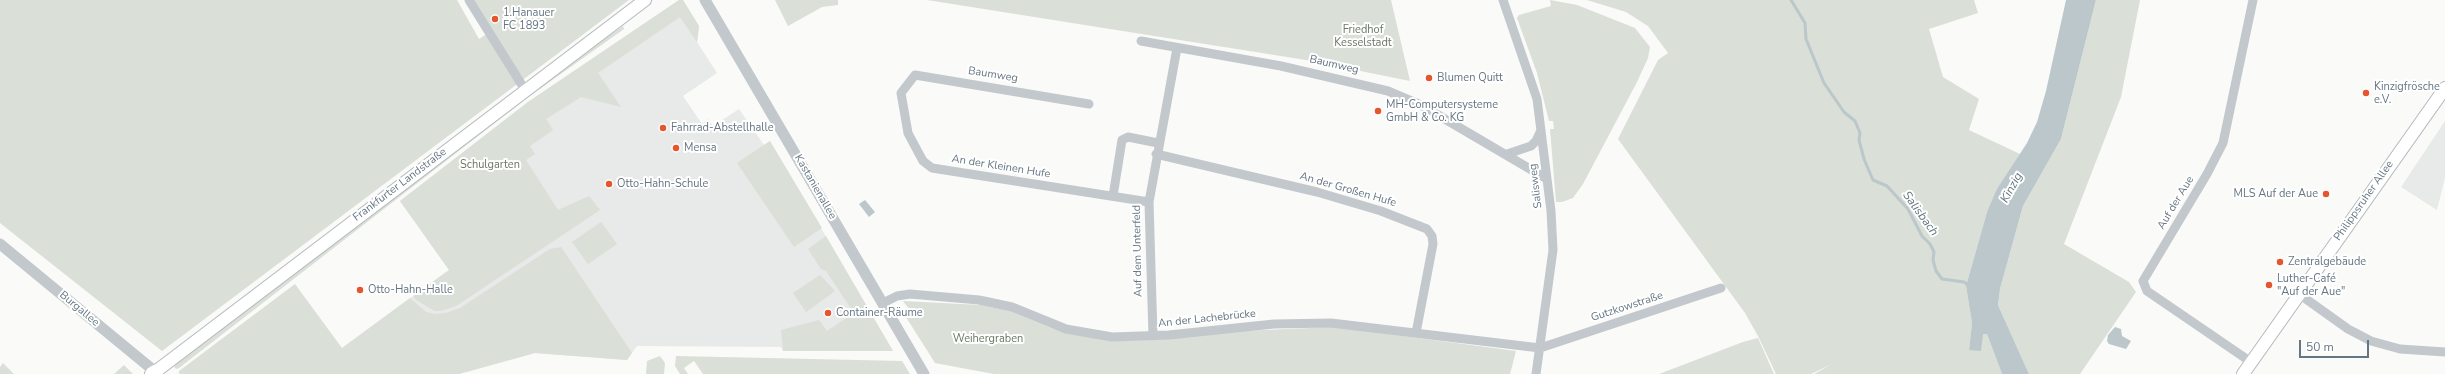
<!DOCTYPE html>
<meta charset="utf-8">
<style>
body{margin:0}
#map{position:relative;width:2445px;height:374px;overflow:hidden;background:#fafaf8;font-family:"Nunito Sans",sans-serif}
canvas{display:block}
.scale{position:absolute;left:2299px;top:340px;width:70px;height:18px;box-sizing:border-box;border:2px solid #657683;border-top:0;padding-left:5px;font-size:12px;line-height:14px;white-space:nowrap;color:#657683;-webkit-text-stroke:3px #fff;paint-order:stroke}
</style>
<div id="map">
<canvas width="2445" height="374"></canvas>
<div class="scale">50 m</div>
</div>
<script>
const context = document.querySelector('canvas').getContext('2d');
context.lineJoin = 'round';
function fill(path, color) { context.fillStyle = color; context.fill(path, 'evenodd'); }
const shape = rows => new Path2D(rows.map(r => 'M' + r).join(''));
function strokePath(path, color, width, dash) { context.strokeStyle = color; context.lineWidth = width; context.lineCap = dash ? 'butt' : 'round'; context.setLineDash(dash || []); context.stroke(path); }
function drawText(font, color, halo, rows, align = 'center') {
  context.font = font + ' "Nunito Sans",sans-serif'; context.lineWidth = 4; context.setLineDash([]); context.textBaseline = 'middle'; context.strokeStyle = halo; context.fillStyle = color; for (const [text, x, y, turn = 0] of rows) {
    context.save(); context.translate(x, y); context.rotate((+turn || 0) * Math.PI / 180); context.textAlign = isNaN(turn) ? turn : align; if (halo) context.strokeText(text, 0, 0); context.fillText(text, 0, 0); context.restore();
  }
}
const built = shape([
 [679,0,683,0,699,26,697,42,717,73,683,96,702,124,708,119,713,126,739,109,764,145,770,141,893,351,783,351,781,347,637,346,627,360,535,353,459,374,361,374,342,348,449,270,400,201,528,102],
 [2445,121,2445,178,2437,210,2401,187]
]);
const green = shape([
 [0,0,457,0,479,39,488,33,469,0,629,0,162,351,0,223],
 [679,0,683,0,699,26,697,42,680,17,598,73,621,107,581,97,546,119,553,130,530,146,535,154,526,160,558,210,589,196,600,210,456,306,441,311,435,311,416,300,413,296,449,270,400,201,528,102],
 [775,0,838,0,838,5,822,7,788,26],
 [927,0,1391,0,1410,81,1306,60],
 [1550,0,1577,5,1635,28,1650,47,1648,58,1637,82,1583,184,1573,198,1562,202,1556,202,1550,129,1554,129,1553,121,1549,121,1537,73,1517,18,1519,15,1551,6],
 [1587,0,1974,0,1978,13,1929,29,1943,77,1979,99,1969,130,2020,154,1987,212,1966,286,1972,323,1969,350,1983,334,1987,334,2002,374,1814,374,1832,364,1811,374,1776,374,1758,336,1745,313,1618,139,1658,60,1668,53,1648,26,1626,12],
 [2096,0,2140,0,2121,97,2064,244,2129,282,2136,292,2080,374,2029,374,1998,305,2000,289,2023,206,2061,139],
 [623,26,624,29,527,98,179,368,176,369,174,367,178,362,527,93],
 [770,141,822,228,794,247,737,163],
 [601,222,617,244,588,264,572,242],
 [826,236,893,351,783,351,781,330,819,320,827,331,854,313,826,271,821,269,808,249],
 [561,247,632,353,627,360,535,353,459,374,179,374,179,371,295,284,342,348,410,298,426,312,435,314,446,313,460,308,550,249],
 [820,275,835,291,806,312,793,293],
 [903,301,981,305,1010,311,1051,328,1092,337,1336,327,1516,351,1510,374,994,374,935,363,904,314,910,310],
 [1758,338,1774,374,1659,374,1743,342],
 [660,356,665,363,664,374,646,374,647,361],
 [676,356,902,361,910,374,703,374,694,361,684,368,688,374,680,374,675,366],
 [3,363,14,374,0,374,0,367],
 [124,365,133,374,114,374]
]);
const water = shape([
 [2066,0,2096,0,2061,139,2023,206,2000,289,1998,305,2029,374,2002,374,1987,334,1983,334,1981,351,1969,350,1972,323,1966,286,1987,212,1997,189,2027,143,2037,122,2046,91],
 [865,200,875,212,869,217,859,204],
 [2115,327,2121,329,2122,336,2131,341,2126,349,2109,344,2107,341,2108,335]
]);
const stream = shape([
 [1791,0,1805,23,1806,39,1824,83,1844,112,1855,121,1860,133,1859,140,1864,159,1873,180,1887,186,1908,209,1922,236,1930,244,1934,252,1933,260,1936,271,1942,279,1964,282,1968,285]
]);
const minor = shape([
 [469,0,525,90],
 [1503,0,1537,99,1551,211,1553,250,1536,374],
 [1141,41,1281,66,1388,91,1421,105,1547,179],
 [1089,104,915,75,901,93,908,133,923,161,932,168,1149,202],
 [1156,154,1317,192,1381,211,1427,229,1432,236,1433,244,1416,333],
 [1507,154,1531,146,1536,141,1541,130],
 [1113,196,1122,140,1128,137,1158,143],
 [2299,294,2348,329,2371,341,2400,349,2445,352],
 [883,303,897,296,910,294,979,300,1012,307,1066,329,1112,337,1169,335,1274,324,1331,323,1540,348,1721,288],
 [1153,336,1149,202,1177,48],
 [2251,362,2147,291,2143,281,2207,174,2223,143,2253,0]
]);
const tertiary = shape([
 [705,0,924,374],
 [0,244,158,374]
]);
const secondary = shape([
 [155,372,645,0],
 [2243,374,2445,88]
]);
const trunk = shape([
 [152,374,155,372]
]);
const markers = [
 [495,19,4,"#e4572e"],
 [1429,78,4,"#e4572e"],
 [2366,93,4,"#e4572e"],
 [1378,111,4,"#e4572e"],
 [663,128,4,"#e4572e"],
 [676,148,4,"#e4572e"],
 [609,184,4,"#e4572e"],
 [2326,194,4,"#e4572e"],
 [2280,262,4,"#e4572e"],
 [2269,285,4,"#e4572e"],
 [360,290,4,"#e4572e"],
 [828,313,4,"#e4572e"]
];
const poiNames = [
 ["1.Hanauer",503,13],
 ["FC 1893",503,26],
 ["Blumen Quitt",1437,78],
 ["Kinzigfrösche",2374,87],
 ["e.V.",2374,100],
 ["MH-Computersysteme",1386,105],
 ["GmbH & Co. KG",1386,118],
 ["Fahrrad-Abstellhalle",671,128],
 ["Mensa",684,148],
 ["Otto-Hahn-Schule",617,184],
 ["MLS Auf der Aue",2318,194,"right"],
 ["Zentralgebäude",2288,262],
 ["Luther-Café",2277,279],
 ["\"Auf der Aue\"",2277,292],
 ["Otto-Hahn-Halle",368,290],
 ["Container-Räume",836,313]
];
const parkNames = [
 ["Friedhof",1363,30],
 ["Kesselstadt",1363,43],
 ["Schulgarten",490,165],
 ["Weihergraben",988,339]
];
const streetNames = [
 ["Baumweg",1334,65,13],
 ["Baumweg",993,75,9],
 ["An der Kleinen Hufe",1001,167,9],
 ["Frankfurter Landstraße",400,185,-37],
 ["Salisweg",1536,186,-97],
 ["Kastanienallee",815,187,60],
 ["An der Großen Hufe",1348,190,16],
 ["Philippsruher Allee",2364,201,-55],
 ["Auf der Aue",2176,203,-59],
 ["Auf dem Unterfeld",1138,251,-91],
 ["Gutzkowstraße",1627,307,-18],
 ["Burgallee",79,309,40],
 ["An der Lachebrücke",1207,319,-6]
];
const waterNames = [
 ["Kinzig",2012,188,-61],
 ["Salisbach",1920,214,54]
];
fill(built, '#e8e9e9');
fill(green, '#dadfd7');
fill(water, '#bbc7cb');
strokePath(stream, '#bbc7cb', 3);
strokePath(secondary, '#b3babf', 14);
strokePath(trunk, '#b4b9bd', 16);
strokePath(minor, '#c3c8cc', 9);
strokePath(tertiary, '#c3c8cc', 11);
strokePath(secondary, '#fff', 12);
strokePath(trunk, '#fff', 14);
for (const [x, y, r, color] of markers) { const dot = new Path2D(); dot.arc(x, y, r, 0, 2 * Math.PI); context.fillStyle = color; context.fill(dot); strokePath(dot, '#fff', 1.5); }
drawText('11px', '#657683', '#fff', poiNames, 'left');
drawText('11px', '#687a64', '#fff', parkNames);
drawText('11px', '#657683', '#fff', streetNames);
drawText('italic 12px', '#60757c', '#fff', waterNames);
</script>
